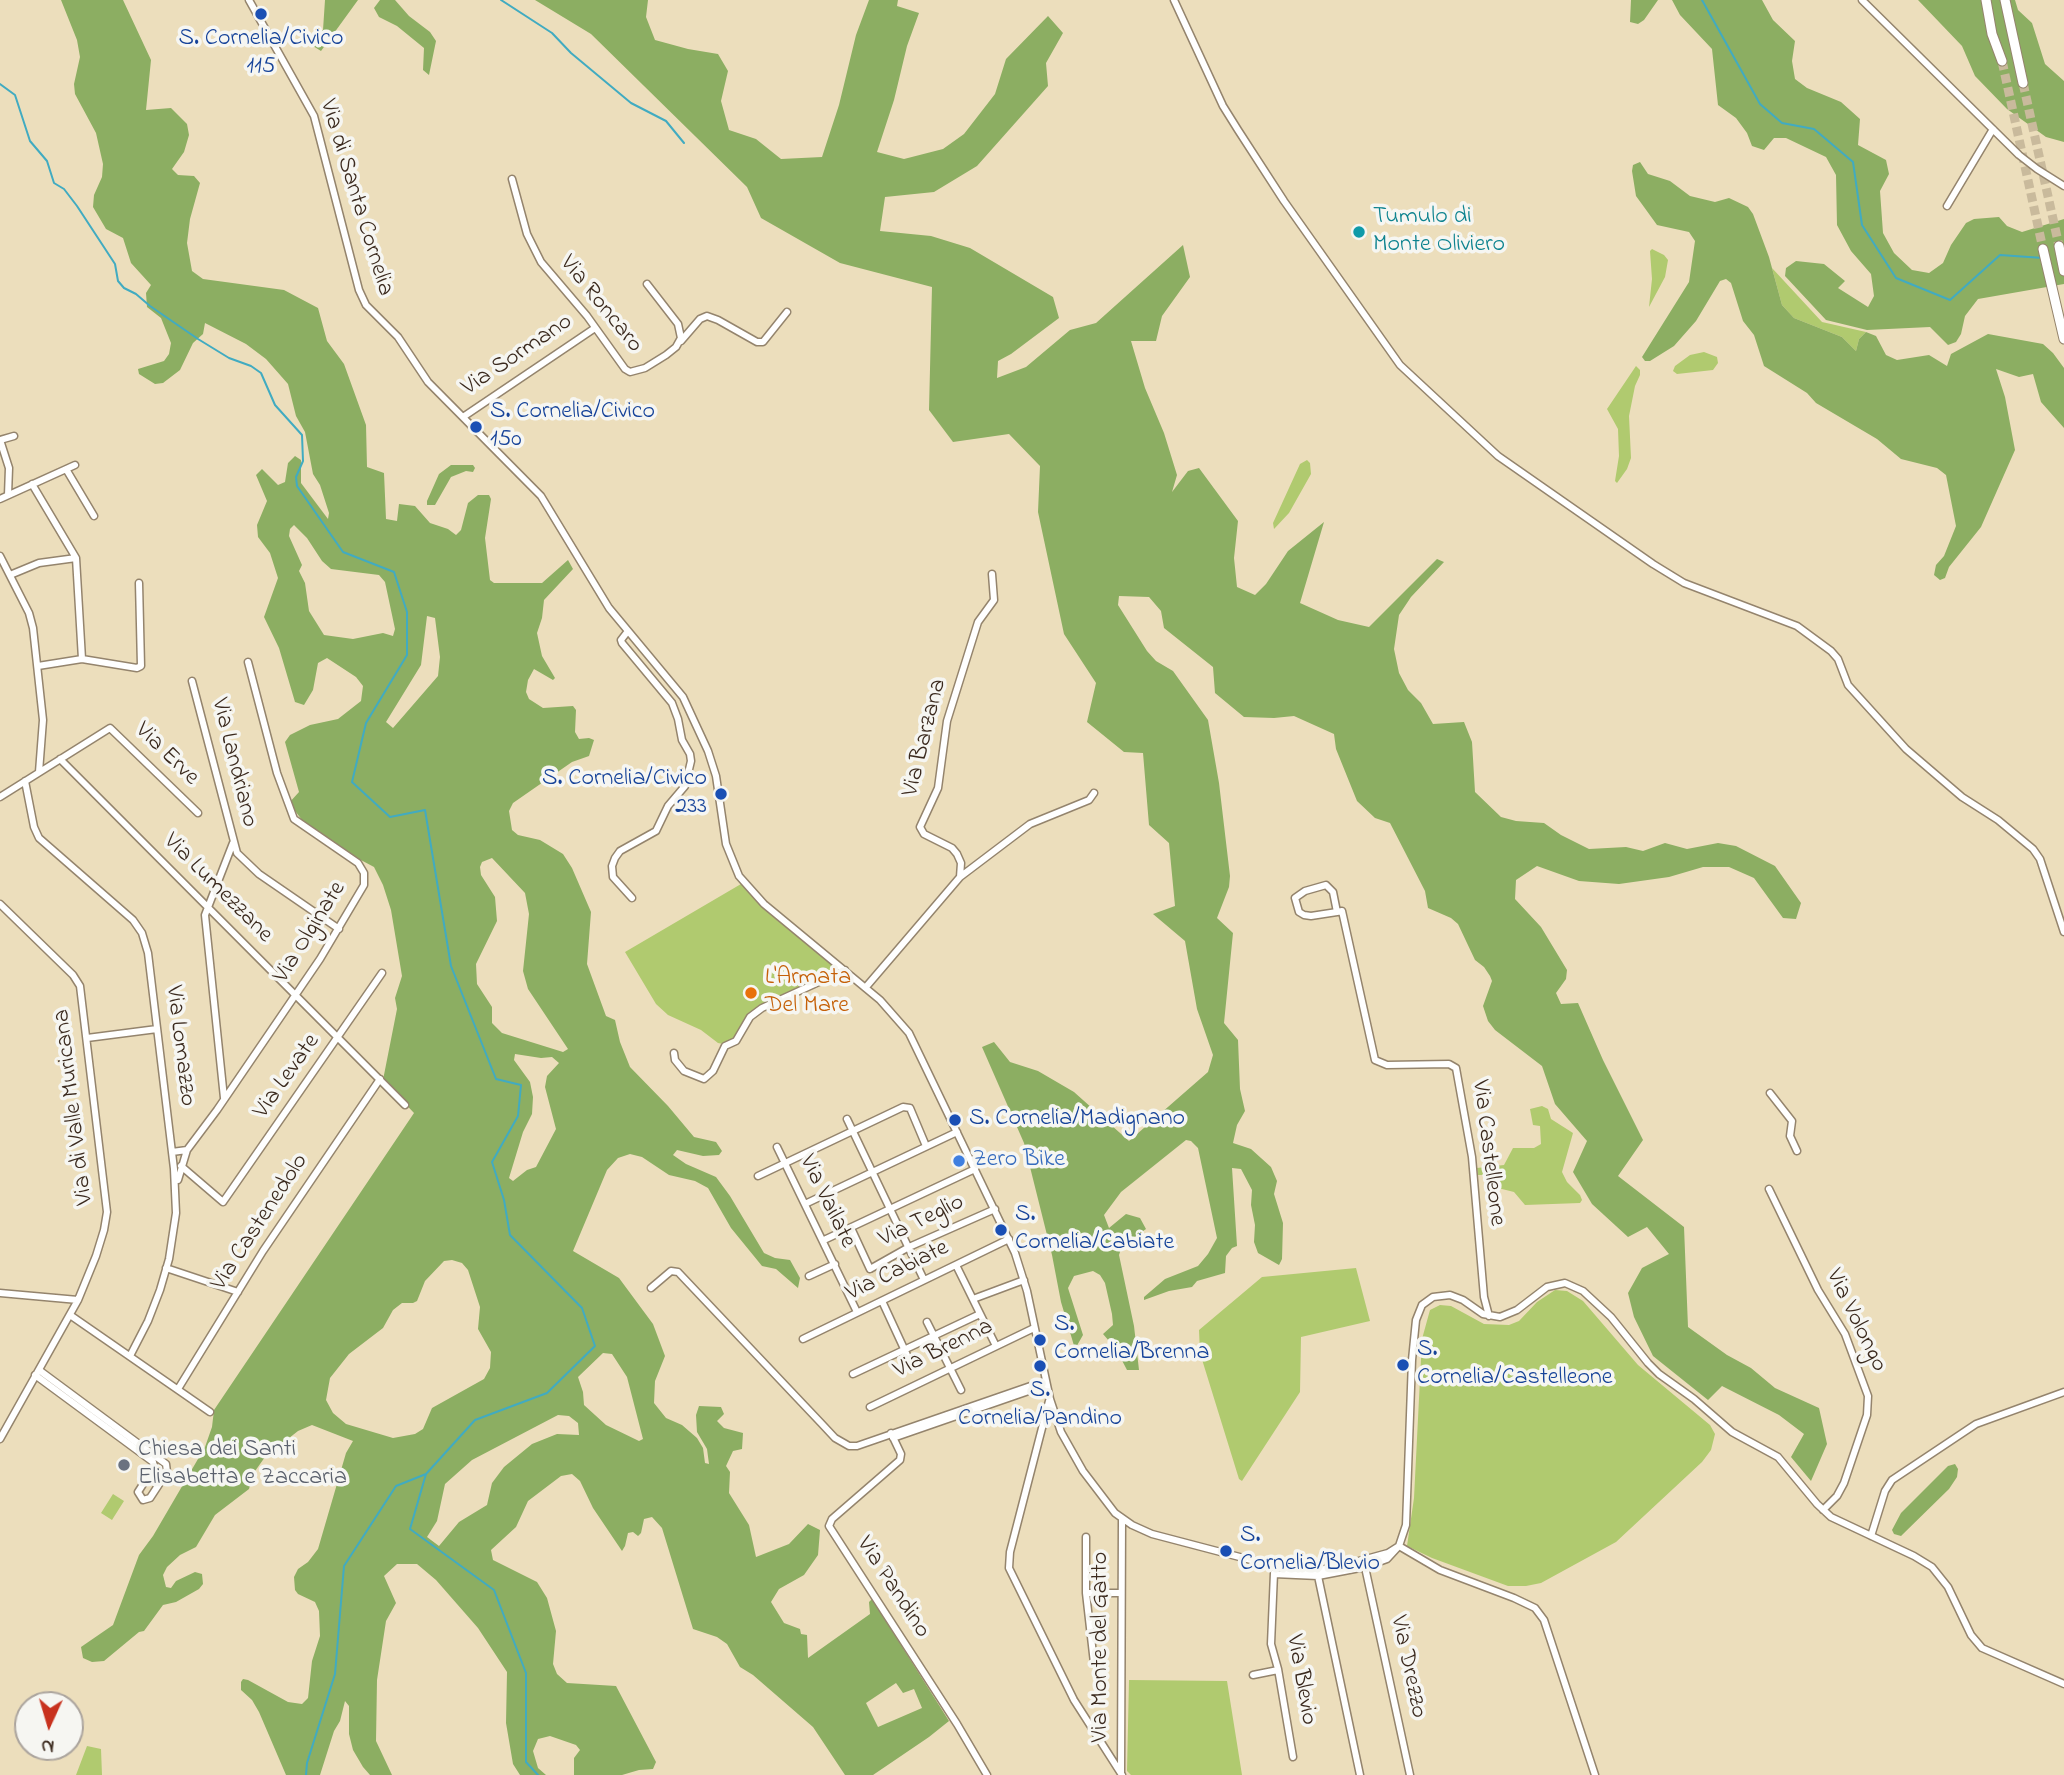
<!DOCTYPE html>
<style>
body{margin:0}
#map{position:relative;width:2064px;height:1775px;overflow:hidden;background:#ecdebc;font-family:"Indie Flower",sans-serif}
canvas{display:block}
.north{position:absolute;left:14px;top:1691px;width:70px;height:70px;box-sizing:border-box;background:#f6f6f2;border:2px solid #aba49d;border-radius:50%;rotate:184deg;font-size:19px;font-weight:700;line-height:28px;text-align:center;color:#3b2a1e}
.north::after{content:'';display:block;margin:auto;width:24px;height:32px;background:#c8321e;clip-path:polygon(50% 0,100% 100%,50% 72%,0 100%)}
</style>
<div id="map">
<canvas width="2064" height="1775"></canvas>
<div class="north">N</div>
</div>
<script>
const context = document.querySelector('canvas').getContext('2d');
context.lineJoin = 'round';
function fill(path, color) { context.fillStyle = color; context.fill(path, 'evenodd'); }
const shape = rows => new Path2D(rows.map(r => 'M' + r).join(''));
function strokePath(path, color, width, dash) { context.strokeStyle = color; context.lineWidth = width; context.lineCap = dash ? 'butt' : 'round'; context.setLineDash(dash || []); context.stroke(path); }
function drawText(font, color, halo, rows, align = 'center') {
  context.font = font + ' "Indie Flower",sans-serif'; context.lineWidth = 7; context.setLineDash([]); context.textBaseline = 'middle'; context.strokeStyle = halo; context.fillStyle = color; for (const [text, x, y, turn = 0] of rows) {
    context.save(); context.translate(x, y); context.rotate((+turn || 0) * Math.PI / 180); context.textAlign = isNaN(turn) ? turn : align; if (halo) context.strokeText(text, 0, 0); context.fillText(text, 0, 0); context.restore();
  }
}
const green = shape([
 [1652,249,1664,255,1668,260,1665,277,1649,307,1652,279,1650,251],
 [1772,268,1822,322,1866,332,1859,339,1856,351,1842,337,1794,318,1782,305],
 [1704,352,1717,357,1718,363,1713,370,1677,374,1673,371,1675,366,1690,355],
 [1636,366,1640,370,1640,375,1635,386,1629,416,1631,458,1627,469,1617,483,1615,481,1619,456,1618,429,1607,409],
 [1307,460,1310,463,1311,474,1289,513,1274,529,1273,523,1300,464],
 [741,884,764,909,838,969,765,1003,754,1010,735,1039,723,1044,718,1043,701,1030,668,1015,656,1004,625,952],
 [1542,1106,1548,1109,1551,1119,1573,1133,1562,1172,1567,1182,1580,1195,1582,1200,1580,1203,1525,1205,1514,1192,1494,1187,1494,1175,1478,1175,1477,1168,1504,1165,1513,1148,1534,1148,1541,1144,1540,1126,1533,1125,1530,1109],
 [1356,1268,1370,1321,1301,1337,1300,1392,1242,1481,1239,1479,1200,1353,1199,1330,1262,1277],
 [1555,1290,1567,1291,1583,1301,1638,1365,1710,1425,1715,1434,1711,1450,1702,1462,1616,1542,1541,1583,1526,1586,1508,1586,1432,1558,1407,1546,1414,1498,1422,1339,1430,1310,1440,1305,1451,1306,1484,1324,1509,1325,1519,1321,1537,1302],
 [113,1494,124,1501,112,1520,101,1513],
 [1129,1680,1227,1681,1242,1775,1131,1775,1127,1771],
 [87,1746,101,1749,102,1775,76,1775]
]);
const forest = shape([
 [61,0,123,0,151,60,146,110,171,108,187,124,189,135,184,152,172,169,178,175,194,176,200,183,190,219,187,243,192,271,203,279,284,290,318,308,327,341,344,364,366,425,367,467,384,473,386,519,397,521,399,504,415,506,430,523,448,529,456,535,461,530,468,503,478,495,489,495,491,499,485,538,490,580,494,583,542,583,568,560,573,569,544,600,542,618,537,633,542,656,555,678,553,680,534,669,528,680,526,692,529,699,543,708,573,706,576,710,575,732,579,739,589,738,594,740,589,756,572,762,513,803,509,811,512,830,518,835,540,840,563,854,572,868,591,912,587,964,606,1016,615,1020,620,1042,630,1067,668,1106,694,1137,716,1142,722,1151,719,1155,703,1156,677,1150,673,1155,686,1164,716,1177,730,1196,764,1253,775,1258,790,1260,800,1278,798,1288,776,1269,762,1266,731,1228,708,1188,695,1181,669,1175,642,1157,630,1154,618,1158,607,1170,573,1251,619,1278,653,1324,665,1356,655,1381,654,1403,666,1418,682,1425,697,1438,703,1448,705,1463,709,1464,707,1449,697,1432,696,1415,699,1406,721,1407,724,1414,717,1421,724,1428,743,1433,742,1449,733,1451,726,1466,730,1472,729,1493,749,1525,756,1557,789,1544,808,1524,820,1530,818,1555,804,1575,779,1589,771,1602,784,1623,800,1629,801,1634,807,1635,808,1658,870,1614,869,1602,872,1599,949,1721,929,1737,873,1775,845,1775,813,1727,753,1675,740,1667,727,1644,717,1637,693,1629,662,1528,652,1517,644,1519,641,1533,638,1536,633,1532,628,1533,625,1546,622,1551,593,1508,580,1481,572,1474,561,1476,528,1501,516,1527,491,1550,493,1560,537,1582,547,1598,556,1631,553,1664,557,1674,567,1683,616,1686,656,1762,653,1769,639,1770,622,1775,574,1775,574,1758,580,1750,576,1745,550,1736,538,1739,533,1751,538,1768,546,1775,520,1775,513,1764,506,1723,507,1672,478,1628,436,1580,417,1564,397,1564,384,1576,396,1603,386,1621,377,1680,376,1741,392,1775,370,1775,363,1767,353,1750,349,1734,349,1706,345,1701,340,1721,334,1731,320,1775,286,1775,259,1712,252,1700,241,1690,241,1682,243,1679,248,1680,288,1702,302,1704,308,1698,312,1661,320,1636,319,1611,315,1602,298,1594,295,1590,294,1577,298,1569,308,1562,318,1549,346,1453,353,1441,312,1425,298,1431,265,1457,253,1474,249,1489,215,1515,196,1547,180,1555,167,1567,163,1575,166,1587,171,1588,176,1581,195,1572,202,1574,203,1584,199,1589,176,1602,163,1605,144,1631,139,1632,104,1661,92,1662,83,1658,81,1647,113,1625,139,1555,153,1536,205,1447,212,1427,214,1410,414,1113,383,1080,397,1009,395,998,402,976,391,910,383,885,374,867,359,859,302,820,289,803,299,792,285,742,290,735,310,725,338,719,361,701,363,686,356,677,327,658,318,663,313,690,304,705,295,702,279,648,264,617,278,578,270,553,258,537,257,525,267,501,256,475,262,469,278,485,285,482,288,463,295,456,301,460,301,483,328,519,329,513,320,485,313,474,305,432,296,416,288,384,266,359,246,344,205,323,203,334,193,343,180,370,163,383,155,384,139,374,138,369,164,361,169,354,171,343,161,318,147,307,146,293,151,285,131,263,123,238,106,229,93,207,94,195,102,177,103,164,96,133,75,94,74,84,80,57,77,40],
 [294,525,307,538,322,561,331,569,379,575,385,582,395,629,393,636,383,633,353,639,324,635,309,611,305,583,299,571,302,565,289,536,290,529],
 [427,616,435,618,440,657,438,676,393,728,386,722,421,665],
 [492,858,525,893,529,914,523,971,528,989,568,1049,563,1052,502,1033,492,1023,492,1007,477,984,476,964,497,921,495,897,481,875,480,867,482,862],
 [515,1054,541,1058,552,1057,559,1063,547,1076,545,1087,556,1129,536,1167,527,1170,513,1181,509,1178,523,1132,532,1114,533,1097,530,1082,514,1060],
 [452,1260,462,1263,468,1270,480,1307,478,1329,491,1352,490,1368,484,1379,432,1408,423,1429,415,1434,393,1438,346,1424,333,1413,326,1400,330,1378,349,1354,383,1328,393,1310,402,1303,413,1303,417,1301,425,1281,444,1261],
 [603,1353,612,1354,627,1377,643,1439,639,1441,606,1425,584,1405,583,1392,578,1377],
 [558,1415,569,1416,578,1423,579,1435,557,1434,532,1444,504,1467,492,1483,487,1505,459,1522,439,1546,427,1537,437,1521,445,1484,472,1460],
 [896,1683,903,1693,914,1689,922,1708,878,1727,866,1703],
 [325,0,358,0,321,51,305,41,304,36,323,30],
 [380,0,395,0,409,16,430,32,436,41,429,75,423,70,424,48,397,26,379,17,374,8],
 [535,0,648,0,646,17,655,40,688,49,718,54,728,71,721,101,729,130,756,139,781,159,822,157,839,105,856,35,869,0,898,0,897,6,919,13,907,46,894,100,877,152,904,159,943,149,964,134,995,94,1006,59,1048,16,1063,33,1046,63,1048,86,977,166,934,192,885,197,880,231,931,236,970,248,1053,297,1059,318,1011,354,998,361,997,378,1026,367,1070,330,1096,323,1183,245,1190,277,1162,316,1156,341,1131,341,1145,388,1164,433,1177,475,1172,492,1188,471,1199,468,1238,521,1234,558,1237,587,1255,595,1266,584,1288,551,1324,522,1300,603,1338,620,1369,627,1437,559,1444,562,1411,597,1399,615,1394,649,1399,673,1408,690,1421,703,1433,724,1464,722,1472,742,1475,792,1501,817,1516,821,1544,823,1561,835,1589,849,1626,847,1643,851,1665,843,1687,849,1718,843,1736,846,1775,866,1801,903,1796,919,1783,918,1754,878,1729,867,1703,867,1669,877,1619,884,1579,881,1537,866,1516,880,1515,899,1541,927,1567,970,1566,979,1556,993,1561,1004,1578,1003,1603,1060,1643,1140,1618,1176,1684,1227,1688,1327,1727,1355,1751,1368,1775,1388,1819,1408,1827,1444,1811,1481,1791,1457,1804,1434,1779,1415,1722,1386,1708,1400,1653,1356,1634,1317,1628,1293,1642,1268,1669,1254,1647,1227,1628,1237,1592,1204,1573,1172,1587,1141,1555,1104,1542,1066,1495,1030,1488,1021,1483,1006,1492,981,1490,976,1484,967,1475,960,1458,924,1451,918,1428,908,1425,891,1390,823,1375,818,1357,801,1336,749,1334,734,1294,716,1274,718,1244,717,1215,693,1213,667,1164,628,1161,611,1149,597,1119,596,1118,605,1147,651,1156,661,1173,671,1208,720,1219,783,1230,876,1229,887,1217,918,1233,933,1224,1023,1238,1040,1240,1089,1245,1111,1237,1125,1233,1143,1251,1149,1271,1167,1277,1181,1274,1194,1283,1223,1282,1259,1279,1265,1258,1253,1254,1242,1255,1225,1251,1205,1252,1190,1241,1169,1232,1168,1237,1246,1232,1248,1226,1256,1225,1273,1197,1281,1192,1287,1169,1291,1144,1300,1144,1297,1165,1279,1198,1266,1208,1254,1217,1238,1198,1148,1191,1141,1186,1140,1121,1192,1104,1215,1109,1228,1126,1214,1140,1218,1146,1229,1122,1246,1119,1255,1134,1326,1139,1370,1127,1370,1116,1349,1103,1334,1113,1325,1112,1314,1105,1283,1100,1275,1093,1271,1074,1276,1068,1288,1083,1335,1075,1349,1061,1302,1052,1255,1024,1143,982,1047,994,1042,1010,1062,1038,1071,1074,1092,1129,1141,1208,1072,1213,1055,1197,1009,1185,941,1153,914,1175,906,1169,843,1149,825,1143,753,1124,752,1087,722,1096,683,1064,634,1038,512,1040,466,1009,434,953,442,929,410,932,287,840,263,761,218,747,187,591,34],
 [1631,0,1658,0,1644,20,1638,24,1630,22],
 [1672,0,1762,0,1773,20,1795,41,1792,61,1795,79,1807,88,1841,102,1860,119,1858,145,1886,160,1889,174,1880,191,1883,233,1894,253,1912,270,1929,273,1943,263,1951,245,1966,223,1974,219,1999,217,2007,226,2022,232,2064,219,2064,284,1978,299,1965,316,1961,334,1956,342,1948,345,1930,327,1867,330,1826,320,1785,276,1786,268,1796,261,1824,264,1845,281,1838,288,1868,307,1874,296,1871,274,1851,251,1837,225,1836,175,1826,157,1786,138,1774,138,1764,150,1752,146,1747,133,1736,118,1718,105,1712,49,1680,15],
 [1918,0,2015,0,2018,10,2032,23,2045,64,2064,81,2064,142,2046,137,2007,109,1975,76,1962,46],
 [1640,162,1648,174,1670,181,1690,196,1715,202,1729,198,1748,207,1753,214,1769,257,1782,305,1794,318,1842,337,1856,351,1859,339,1866,332,1876,336,1886,355,1897,360,1929,355,1947,366,1951,354,1988,334,2043,344,2053,353,2064,368,2064,428,2041,402,2033,374,2019,377,1996,369,2005,397,2015,450,1981,527,1949,567,1945,578,1940,580,1934,575,1936,565,1944,556,1956,526,1946,475,1937,468,1901,459,1877,439,1816,403,1807,393,1764,366,1754,335,1743,321,1731,283,1726,279,1720,281,1696,321,1674,346,1650,361,1645,361,1642,357,1689,282,1695,241,1689,232,1657,225,1644,207,1636,196,1632,171,1633,165],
 [451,465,473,465,475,468,473,472,466,471,451,477,435,505,427,505,427,501,439,474],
 [1955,1464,1958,1469,1957,1477,1949,1489,1901,1536,1894,1534,1892,1530,1901,1513,1948,1466]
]);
const stream = shape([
 [501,0,552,33,571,53,631,103,666,121,684,143],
 [1702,0,1760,104,1782,123,1814,129,1853,162,1862,225,1896,278,1950,300,2000,255,2043,258],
 [0,84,15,95,30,141,47,161,54,183,64,189,77,206,115,264,118,281,124,288,136,294,150,306,198,339,229,358,251,366,261,373,275,405,302,435,303,461,296,477,297,486,343,552,394,572,407,612,407,655,366,723,352,782,390,817,425,810,451,966,496,1079,521,1085,518,1116,492,1162,504,1200,510,1235,582,1308,595,1346,547,1393,475,1420,426,1474,410,1529,494,1590,526,1673,526,1762,538,1775],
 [306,1775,307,1763,335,1674,344,1566,396,1486,426,1474]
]);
const highwayTunnel = shape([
 [2002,61,2043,249],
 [2023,83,2059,246]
]);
const minor = shape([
 [249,0,314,116,359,290,366,305,398,337,428,382,541,496,609,608,683,697,708,751,716,776,726,844,739,876,764,904,880,1000,909,1033,1015,1253,1027,1291,1050,1399,1061,1432,1083,1471,1115,1513,1132,1525,1152,1534,1293,1571,1312,1571,1337,1567,1388,1553,1399,1546,1406,1525,1412,1360,1416,1320,1422,1305,1433,1297,1450,1295,1463,1300,1483,1314,1500,1317,1517,1310,1547,1287,1565,1283,1583,1291,1611,1317,1648,1363,1659,1374,1694,1399,1732,1432,1778,1457,1817,1504,1831,1517,1914,1556,1932,1567,1948,1587,1971,1635,1982,1648,2064,1684],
 [1174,0,1223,106,1238,130,1284,201,1400,365,1498,456,1653,564,1684,583,1797,626,1831,651,1838,659,1848,685,1906,749,1962,797,1998,820,2033,849,2040,859,2064,932],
 [1862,0,2019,155,2037,169,2064,186],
 [512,179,527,234,541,262,587,316,625,369,630,372,645,368,666,355,676,347,681,338,678,324,647,284],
 [1947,206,1993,129],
 [681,341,700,319,707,316,718,320,757,342,763,342,787,312],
 [463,417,595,328],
 [0,440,9,468,8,495],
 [0,440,14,436],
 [66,469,94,516],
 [32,484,76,558,82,659],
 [0,499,75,465],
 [0,556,29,613,33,628,43,720,39,772],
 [10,575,39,563,76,558],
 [628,631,621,640,622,643,672,703,678,719,682,740,690,754,691,761,685,786,668,806,656,831,620,851,615,858,612,866,613,877,632,898],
 [38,666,82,659,137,668,141,666,139,583],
 [192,681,237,853,259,874,339,929],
 [60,759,405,1105],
 [25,781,34,827,39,838,133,920,142,933,148,953,174,1169,176,1213,169,1259,160,1290,148,1321,130,1356],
 [0,797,110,728,198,813],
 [960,877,1030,824,1089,800,1094,793],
 [0,904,73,975,80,986,107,1212,104,1230,96,1256,78,1300,0,1439],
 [1337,912,1333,892,1326,885,1305,891,1295,898,1299,912,1304,915,1311,916,1337,912,1342,911,1375,1060,1387,1065,1449,1064,1456,1068,1472,1157,1484,1297,1489,1316],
 [866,987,960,877,961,863,957,854,952,848,924,834,920,827,938,788,947,721,978,622,994,600,992,574],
 [87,1038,157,1029],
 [674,1053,675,1060,684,1071,704,1079,713,1071,725,1046,736,1041,750,1017,762,1008,845,970],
 [1770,1093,1792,1121,1790,1136,1797,1151],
 [224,1098,205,915,233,843],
 [847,1119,924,1280],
 [777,1147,857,1312],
 [172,1152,187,1150,217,1110,320,959,364,885,364,873,358,863,294,819,277,773,248,662],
 [181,1166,223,1202,382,973],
 [758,1176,903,1107,910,1108,926,1146],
 [178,1180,187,1150],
 [1769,1189,1818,1290,1845,1334,1868,1396,1867,1415,1844,1483,1837,1496,1823,1510],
 [805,1204,957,1132],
 [851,1228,870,1269,909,1247,995,1209],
 [824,1240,975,1169],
 [956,1265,996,1346],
 [166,1268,238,1292],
 [809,1276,835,1264],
 [651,1288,671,1271,678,1272,821,1423,835,1438,849,1446,857,1446,1045,1381],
 [0,1293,78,1300],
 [973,1299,1024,1280],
 [882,1301,912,1366],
 [70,1315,210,1412],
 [927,1322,961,1390],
 [803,1339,1009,1239],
 [853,1374,980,1314],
 [35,1375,153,1462,154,1467,138,1492,143,1500,150,1498,167,1472,166,1464,39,1370],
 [178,1389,263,1251,380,1079],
 [1049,1401,1010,1552,1009,1568,1074,1700,1122,1775],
 [870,1407,1034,1328],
 [891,1433,901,1454,900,1460,832,1519,829,1526,957,1724,987,1775],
 [893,1438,1046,1385],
 [1871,1536,1885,1491,1892,1480,1976,1424,2064,1392],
 [1086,1537,1086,1593,1094,1663],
 [1365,1567,1410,1775],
 [1274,1573,1271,1644,1278,1669,1293,1757],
 [1274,1574,1318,1576,1365,1567,1387,1559,1399,1546,1440,1570,1514,1598,1535,1608,1544,1620,1595,1775],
 [1318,1576,1360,1775],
 [1086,1593,1121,1593],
 [1253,1675,1278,1670],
 [1121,1773,1122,1519]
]);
const highway = shape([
 [1986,0,1992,34,2002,61],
 [2005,0,2023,83],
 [2059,246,2064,271],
 [2043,249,2064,339]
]);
const markers = [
 [261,14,7,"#1a4fb4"],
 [1359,232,7,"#0f9aa8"],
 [476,427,7,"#1a4fb4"],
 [721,794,7,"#1a4fb4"],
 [751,993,7,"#e8710a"],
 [955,1120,7,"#1a4fb4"],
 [959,1161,7,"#3f7fe0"],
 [1001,1230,7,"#1a4fb4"],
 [1040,1340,7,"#1a4fb4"],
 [1403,1365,7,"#1a4fb4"],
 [1040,1366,7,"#1a4fb4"],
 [124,1465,7,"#6b7280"],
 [1226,1551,7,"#1a4fb4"]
];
const transitNames = [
 ["S. Cornelia/Civico",261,40,"center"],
 ["115",261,68,"center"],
 ["S. Cornelia/Civico",490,413],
 ["150",490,441],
 ["S. Cornelia/Civico",707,780,"right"],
 ["233",707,808,"right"],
 ["S. Cornelia/Madignano",969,1120],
 ["S.",1015,1216],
 ["Cornelia/Cabiate",1015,1244],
 ["S.",1054,1326],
 ["Cornelia/Brenna",1054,1354],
 ["S.",1417,1351],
 ["Cornelia/Castelleone",1417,1379],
 ["S.",1040,1392,"center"],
 ["Cornelia/Pandino",1040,1420,"center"],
 ["S.",1240,1537],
 ["Cornelia/Blevio",1240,1565]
];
const streetNames = [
 ["Via di Santa Cornelia",355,198,73],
 ["Via Roncaro",600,305,51],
 ["Via Sormano",518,356,-34],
 ["Via Barzana",926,738,-76],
 ["Via Erve",166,755,44],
 ["Via Landriano",233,763,76],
 ["Via Lumezzane",217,889,45],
 ["Via Olginate",311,933,-58],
 ["Via Lomazzo",179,1046,83],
 ["Via Levate",288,1077,-55],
 ["Via di Valle Muricana",75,1107,-97],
 ["Via Castelleone",1487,1153,83],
 ["Via Vailate",826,1202,64],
 ["Via Teglio",922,1222,-26],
 ["Via Castenedolo",261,1223,-57],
 ["Via Cabiate",898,1272,-26],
 ["Via Volongo",1855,1321,64],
 ["Via Brenna",944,1350,-26],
 ["Via Pandino",892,1588,57],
 ["Via Monte del Gatto",1102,1647,-90],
 ["Via Drezzo",1407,1667,78],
 ["Via Blevio",1300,1680,80]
];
const cultureNames = [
 ["Tumulo di",1373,218],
 ["Monte Oliviero",1373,246]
];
const foodNames = [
 ["L'Armata",765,979],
 ["Del Mare",765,1007]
];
const shopNames = [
 ["Zero Bike",973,1161]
];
const worshipNames = [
 ["Chiesa dei Santi",138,1451],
 ["Elisabetta e Zaccaria",138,1479]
];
fill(green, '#b0ca6f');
fill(forest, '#8cae62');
strokePath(stream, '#41abc1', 2);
strokePath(highwayTunnel, '#c9ba9c', 9, [9, 4.5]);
strokePath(minor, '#94846d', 9);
strokePath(highway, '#94846d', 11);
strokePath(minor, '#fff', 6);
strokePath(highway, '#fff', 9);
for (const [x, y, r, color] of markers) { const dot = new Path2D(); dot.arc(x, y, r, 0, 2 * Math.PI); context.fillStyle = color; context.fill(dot); strokePath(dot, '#f6f6f2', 2.5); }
drawText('24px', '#164399', '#f6f6f2', transitNames, 'left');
drawText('24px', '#3b2a1e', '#f6f6f2', streetNames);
drawText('24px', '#0d838f', '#f6f6f2', cultureNames, 'left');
drawText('24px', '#c56008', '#f6f6f2', foodNames, 'left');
drawText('24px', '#366cbe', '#f6f6f2', shopNames, 'left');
drawText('24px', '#5b616d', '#f6f6f2', worshipNames, 'left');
</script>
